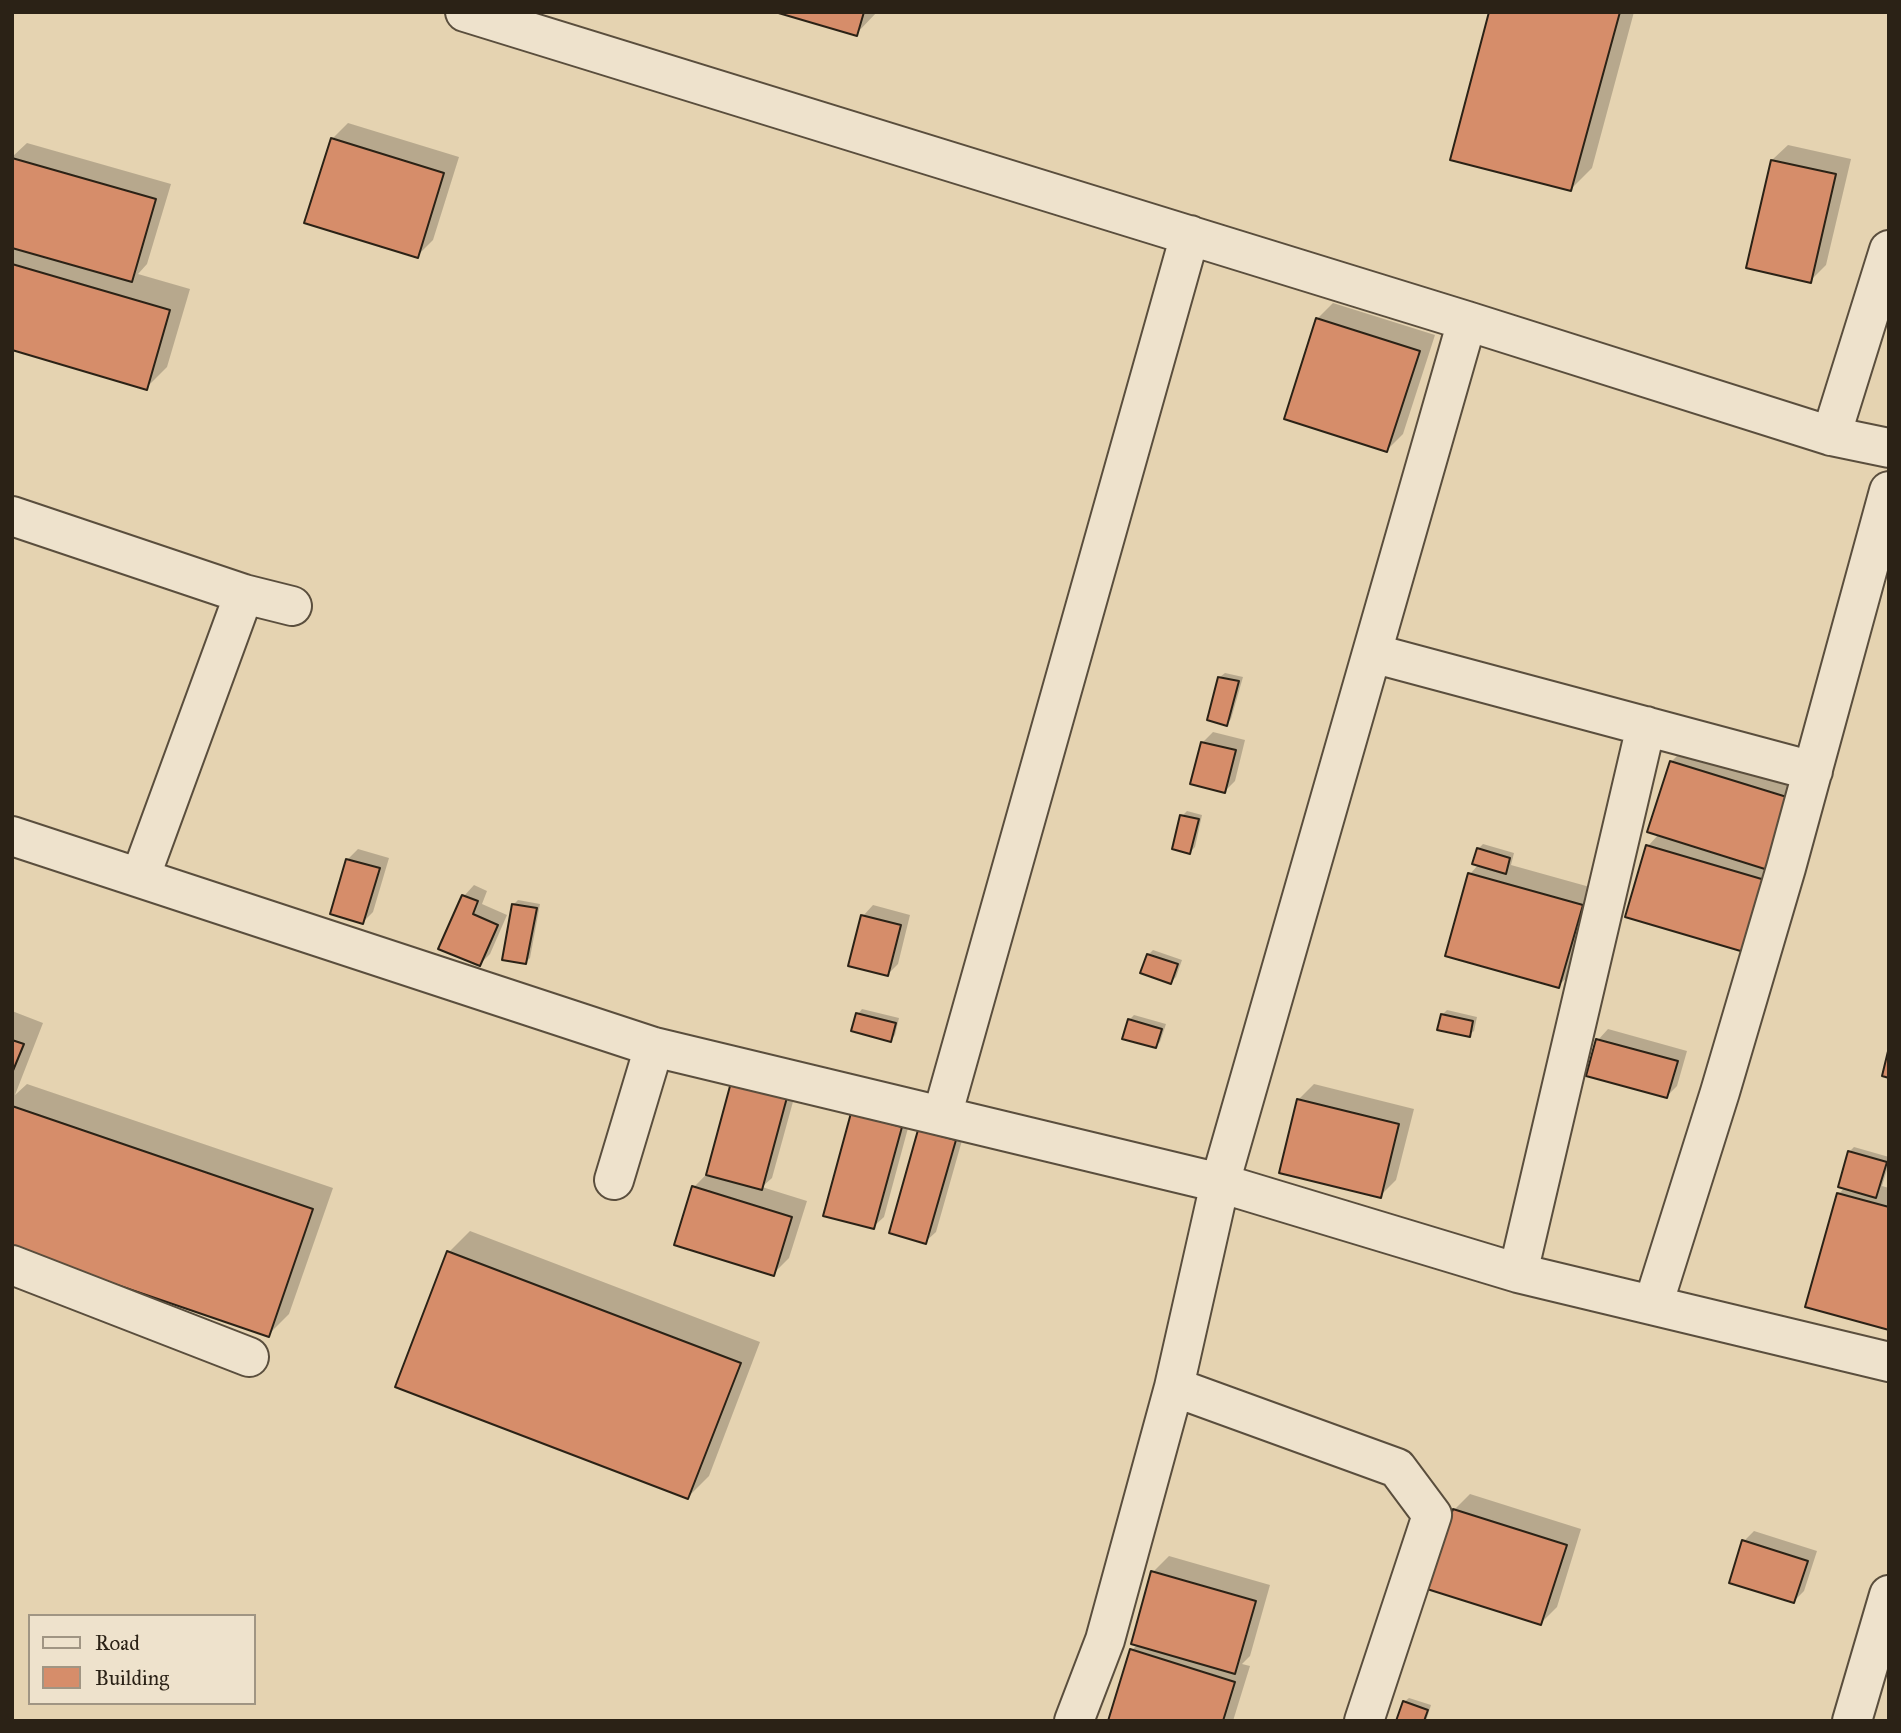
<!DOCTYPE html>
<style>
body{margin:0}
#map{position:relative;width:1901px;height:1733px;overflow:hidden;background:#e5d3b1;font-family:"IM FELL Great Primer",serif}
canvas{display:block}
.frame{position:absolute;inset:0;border:14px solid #2b2216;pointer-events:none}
.legend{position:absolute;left:28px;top:1614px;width:228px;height:91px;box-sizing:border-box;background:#eee2cc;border:2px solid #a09583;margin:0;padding:9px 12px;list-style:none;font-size:21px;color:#2b2216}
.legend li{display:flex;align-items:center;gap:14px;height:35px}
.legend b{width:35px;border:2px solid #a09583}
</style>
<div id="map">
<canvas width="1901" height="1733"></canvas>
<div class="frame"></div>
<ul class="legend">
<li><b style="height:9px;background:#eee2cc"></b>Road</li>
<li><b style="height:19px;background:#d68d6a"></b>Building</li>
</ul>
</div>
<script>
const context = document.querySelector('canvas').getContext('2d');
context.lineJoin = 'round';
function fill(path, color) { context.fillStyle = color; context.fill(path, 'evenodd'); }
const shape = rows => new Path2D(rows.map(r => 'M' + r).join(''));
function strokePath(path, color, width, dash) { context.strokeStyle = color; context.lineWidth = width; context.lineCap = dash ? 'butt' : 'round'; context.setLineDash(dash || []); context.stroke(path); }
const shadow = shape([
 [781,12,877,12,856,34],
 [1491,12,1634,12,1592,168,1571,189],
 [348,123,459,157,433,240,417,256,332,139],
 [27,143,171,184,147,264,138,274,190,289,167,367,146,388,12,348,12,157],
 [1788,145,1851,159,1826,265,1810,281,1772,160],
 [1333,303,1435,335,1403,434,1387,450,1317,319],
 [1225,673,1243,677,1231,719,1227,724,1220,677],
 [1213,732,1245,740,1235,781,1225,791,1203,742],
 [1687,746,1805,783,1759,934,1648,846,1659,834,1671,762],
 [1187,811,1202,815,1195,847,1190,852,1182,816],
 [1483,844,1514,853,1511,865,1597,889,1574,971,1558,986,1447,955,1470,874,1479,864,1478,849],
 [358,849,389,858,373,912,363,922,332,913,348,859],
 [474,885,487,891,482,904,507,915,490,954,480,964,464,896],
 [518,900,540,904,530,958,525,963,513,905],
 [873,905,910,915,898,964,888,974,863,916],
 [1153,950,1182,960,1176,977,1171,982,1148,955],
 [862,1009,899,1018,895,1035,891,1040,858,1014],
 [1447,1010,1477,1017,1474,1031,1469,1035,1442,1015],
 [12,1011,43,1023,15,1095,27,1084,333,1188,289,1314,268,1335,12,1248],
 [1134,1015,1166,1024,1160,1042,1156,1046,1129,1020],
 [1608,1029,1687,1051,1677,1086,1667,1096,1598,1040],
 [799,1080,772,1178,762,1187,807,1201,789,1258,773,1274,694,1187],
 [1314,1084,1414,1109,1396,1180,1380,1196,1298,1100],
 [852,1114,911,1117,884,1217,873,1227],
 [965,1130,936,1232,925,1242,920,1131],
 [1854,1147,1889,1157,1889,1163,1882,1186,1889,1188,1889,1329,1839,1194,1845,1187,1849,1152],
 [470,1231,760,1342,709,1476,688,1497,449,1252],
 [1470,1494,1581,1529,1557,1607,1541,1623,1454,1510],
 [1754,1531,1817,1551,1804,1591,1794,1601,1744,1541],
 [1169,1556,1270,1585,1250,1656,1242,1664,1250,1666,1233,1721,1110,1721,1132,1650,1138,1644,1153,1572],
 [1409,1698,1431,1705,1426,1721,1398,1721,1404,1702]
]);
const building = shape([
 [775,12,864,12,857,36,775,12],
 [1489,12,1620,12,1571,191,1450,160,1489,12],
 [331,138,444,173,418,258,304,223,331,138],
 [12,158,156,199,132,282,12,248,12,158],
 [1771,160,1836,174,1811,283,1746,268,1771,160],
 [12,264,170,310,147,390,12,350,12,264],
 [1316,318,1420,351,1387,452,1284,419,1316,318],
 [1218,677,1239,681,1227,726,1207,720,1218,677],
 [1201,742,1236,750,1225,793,1190,784,1201,742],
 [1670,761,1790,798,1768,870,1647,832,1670,761],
 [1180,815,1199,819,1190,854,1172,849,1180,815],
 [1646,845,1765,880,1744,952,1625,917,1646,845],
 [1477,848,1510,858,1506,874,1472,864,1477,848],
 [346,859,380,868,363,924,330,914,346,859],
 [1468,873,1583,905,1559,988,1445,956,1468,873],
 [462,895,478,901,473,914,498,925,480,966,438,949,462,895],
 [512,904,537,908,526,964,502,960,512,904],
 [861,915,901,925,888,976,848,966,861,915],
 [1147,954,1178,964,1171,984,1140,973,1147,954],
 [856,1013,896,1023,891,1042,851,1031,856,1013],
 [1441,1014,1473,1021,1470,1037,1437,1030,1441,1014],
 [1128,1019,1162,1029,1156,1048,1122,1039,1128,1019],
 [1596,1039,1678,1061,1667,1098,1586,1076,1596,1039],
 [12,1040,24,1044,12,1073,12,1040],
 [1889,1047,1889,1078,1882,1076,1889,1047],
 [733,1075,789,1090,762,1190,706,1175,733,1075],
 [1297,1099,1399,1124,1381,1198,1279,1173,1297,1099],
 [12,1106,313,1209,269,1337,12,1249,12,1106],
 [851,1113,902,1127,874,1229,823,1216,851,1113],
 [918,1130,956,1140,926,1244,889,1233,918,1130],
 [1848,1151,1887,1162,1876,1198,1838,1187,1848,1151],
 [692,1186,792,1217,774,1276,674,1245,692,1186],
 [1837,1193,1889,1207,1889,1330,1805,1307,1837,1193],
 [447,1251,741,1363,688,1499,395,1387,447,1251],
 [1453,1509,1567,1545,1541,1625,1427,1589,1453,1509],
 [1742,1540,1808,1561,1794,1603,1729,1583,1742,1540],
 [1151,1571,1256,1601,1235,1674,1131,1644,1151,1571],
 [1130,1649,1235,1682,1223,1721,1108,1721,1130,1649],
 [1403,1701,1428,1710,1424,1721,1396,1721,1403,1701]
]);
const minor = shape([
 [465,12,1467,321,1831,436,1889,448],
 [1831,436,1889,250],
 [12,516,244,594,292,606],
 [1372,653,1813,771],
 [12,836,654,1047,1220,1183,1518,1273,1889,1362],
 [140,878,244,594],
 [942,1116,1190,235],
 [614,1180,654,1047],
 [12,1265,249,1357],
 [1518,1273,1646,726],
 [1653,1305,1720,1092,1786,868,1889,491],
 [1174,1387,1397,1468,1432,1515,1364,1721],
 [1074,1721,1105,1640,1174,1387,1220,1183,1467,321],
 [1852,1721,1889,1595]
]);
fill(shadow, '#0003');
fill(building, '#d68d6a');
strokePath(building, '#2b2216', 2);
strokePath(minor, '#5a4e3d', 42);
strokePath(minor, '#eee2cc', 38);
</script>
